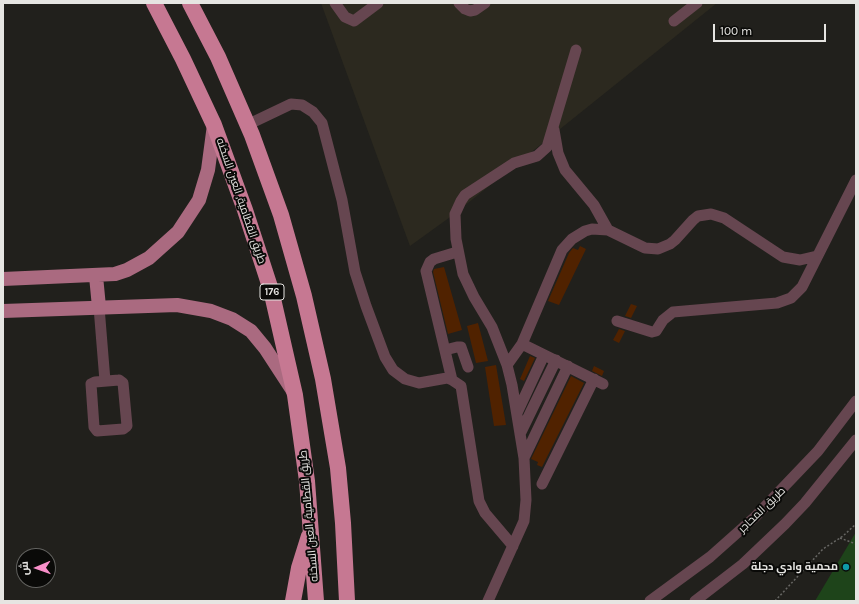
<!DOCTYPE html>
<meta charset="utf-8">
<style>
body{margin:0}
#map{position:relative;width:859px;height:604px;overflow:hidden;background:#21201c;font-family:Karla,Cairo,sans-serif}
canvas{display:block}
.frame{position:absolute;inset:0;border:4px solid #e6e5e2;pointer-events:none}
.north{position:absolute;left:16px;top:548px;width:40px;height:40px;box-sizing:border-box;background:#0a0a08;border:1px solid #62625f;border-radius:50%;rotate:268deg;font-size:11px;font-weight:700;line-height:16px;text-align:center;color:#e6e5e2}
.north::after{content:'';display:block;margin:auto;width:14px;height:18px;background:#f98fc9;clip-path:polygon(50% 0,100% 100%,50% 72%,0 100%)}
.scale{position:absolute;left:713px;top:24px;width:113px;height:18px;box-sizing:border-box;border:2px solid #e6e5e2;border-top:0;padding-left:5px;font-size:12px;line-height:14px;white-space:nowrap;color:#e6e5e2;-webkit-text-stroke:3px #0a0a08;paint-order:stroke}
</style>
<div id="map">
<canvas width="859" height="604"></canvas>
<div class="frame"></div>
<div class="north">ش</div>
<div class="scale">100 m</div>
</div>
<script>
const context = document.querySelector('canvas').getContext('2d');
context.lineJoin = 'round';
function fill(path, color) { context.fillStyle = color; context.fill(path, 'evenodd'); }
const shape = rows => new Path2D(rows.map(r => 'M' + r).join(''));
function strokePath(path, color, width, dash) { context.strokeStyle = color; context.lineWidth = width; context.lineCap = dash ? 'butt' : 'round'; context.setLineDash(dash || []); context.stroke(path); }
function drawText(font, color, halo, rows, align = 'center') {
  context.font = font + ' Karla,Cairo,sans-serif'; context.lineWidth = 4; context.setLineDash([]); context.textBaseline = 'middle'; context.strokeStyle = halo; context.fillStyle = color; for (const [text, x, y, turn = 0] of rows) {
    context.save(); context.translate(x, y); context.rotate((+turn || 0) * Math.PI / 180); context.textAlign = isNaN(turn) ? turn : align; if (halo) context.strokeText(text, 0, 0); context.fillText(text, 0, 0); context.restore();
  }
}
const built = shape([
 [321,3,717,3,453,215,410,246]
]);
const green = shape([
 [856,532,856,601,815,601]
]);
const building = shape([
 [580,246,586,249,559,305,548,301,569,253,573,248,578,250],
 [444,267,462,330,448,334,433,272,434,269],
 [631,304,637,306,631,318,625,316],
 [478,323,488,361,476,363,467,326],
 [619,329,625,331,619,343,613,340],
 [530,356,535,358,524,381,520,379],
 [496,365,506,425,494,426,485,367],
 [594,366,604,371,602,376,592,371],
 [571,376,584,383,542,467,537,465,538,462,531,459]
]);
const path = shape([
 [840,538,856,544],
 [775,601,823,549,843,536,856,524]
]);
const minor = shape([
 [335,3,345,17,354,21,378,3],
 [459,3,465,9,470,11,475,10,485,3],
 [674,21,697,3],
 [247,125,291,104,302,105,313,112,322,123,342,200,355,272,366,306,385,357,393,370,405,379,419,383,447,378,452,380,461,386,479,501,485,513,513,546],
 [554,130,558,153,565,170,594,205,608,230],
 [99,307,105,381],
 [617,321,652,332,656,331,663,320,673,312,777,303,791,298,802,287,856,180],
 [522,344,603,384],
 [445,350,457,347,461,347,468,367],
 [507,365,522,344,562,250,572,239,585,231,592,229,608,230,645,248,658,249,670,244,675,240,693,220,698,216,711,214,724,218,783,257,800,260,817,256],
 [119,380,123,383,127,426,123,429,97,431,94,427,91,384,95,382,119,380],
 [452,380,426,271,430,262,434,259,457,252],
 [517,413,544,355],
 [520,434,556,360],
 [524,458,568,366],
 [542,484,594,379],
 [488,601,524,521,526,500,524,458,512,385,507,365,492,327,474,297,463,274,456,239,455,214,461,201,465,195,514,163,537,156,547,147,576,50],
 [650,601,710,557,755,517,818,451,856,401],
 [695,601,743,564,785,524,805,503,856,440]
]);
const major = shape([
 [96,276,99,307],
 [3,279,115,274,127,270,149,258,178,232,199,200,208,170,214,125],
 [3,311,177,305,211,311,232,319,251,331,265,348,293,391]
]);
const highway = shape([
 [154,3,183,59,214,125,245,210,271,290,295,395,307,481,316,601],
 [190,3,218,57,252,135,281,215,304,296,323,379,338,468,343,523,347,601],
 [293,601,299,568,309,536]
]);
const markers = [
 [846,567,4,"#0f9aa8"]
];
const shields = [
 [272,292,24]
];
const shieldNames = [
 ["176",272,292]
];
const streetNames = [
 ["طريق القطامية, العين السخنه",241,201,71],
 ["طريق المحاجر",762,510,-44],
 ["طريق القطامية, العين السخنه",309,516,-95]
];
const poiNames = [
 ["محمية وادي دجلة",838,567]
];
fill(built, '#2c291f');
fill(green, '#1e441a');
fill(building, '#502200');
strokePath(path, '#676663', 1.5, [2, 2]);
strokePath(minor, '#664650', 11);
strokePath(major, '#aa6a80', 14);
strokePath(highway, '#c67892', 16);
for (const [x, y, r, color] of markers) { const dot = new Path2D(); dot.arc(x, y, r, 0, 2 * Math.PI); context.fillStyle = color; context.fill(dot); strokePath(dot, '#0a0a08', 1.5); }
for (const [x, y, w] of shields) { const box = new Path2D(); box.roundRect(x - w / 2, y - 8, w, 16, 3); context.fillStyle = '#0a0a08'; context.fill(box); strokePath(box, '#e6e5e2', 1); }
drawText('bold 10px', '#e6e5e2', null, shieldNames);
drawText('11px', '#e6e5e2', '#0a0a08', streetNames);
drawText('bold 11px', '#e6e5e2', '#0a0a08', poiNames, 'right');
</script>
